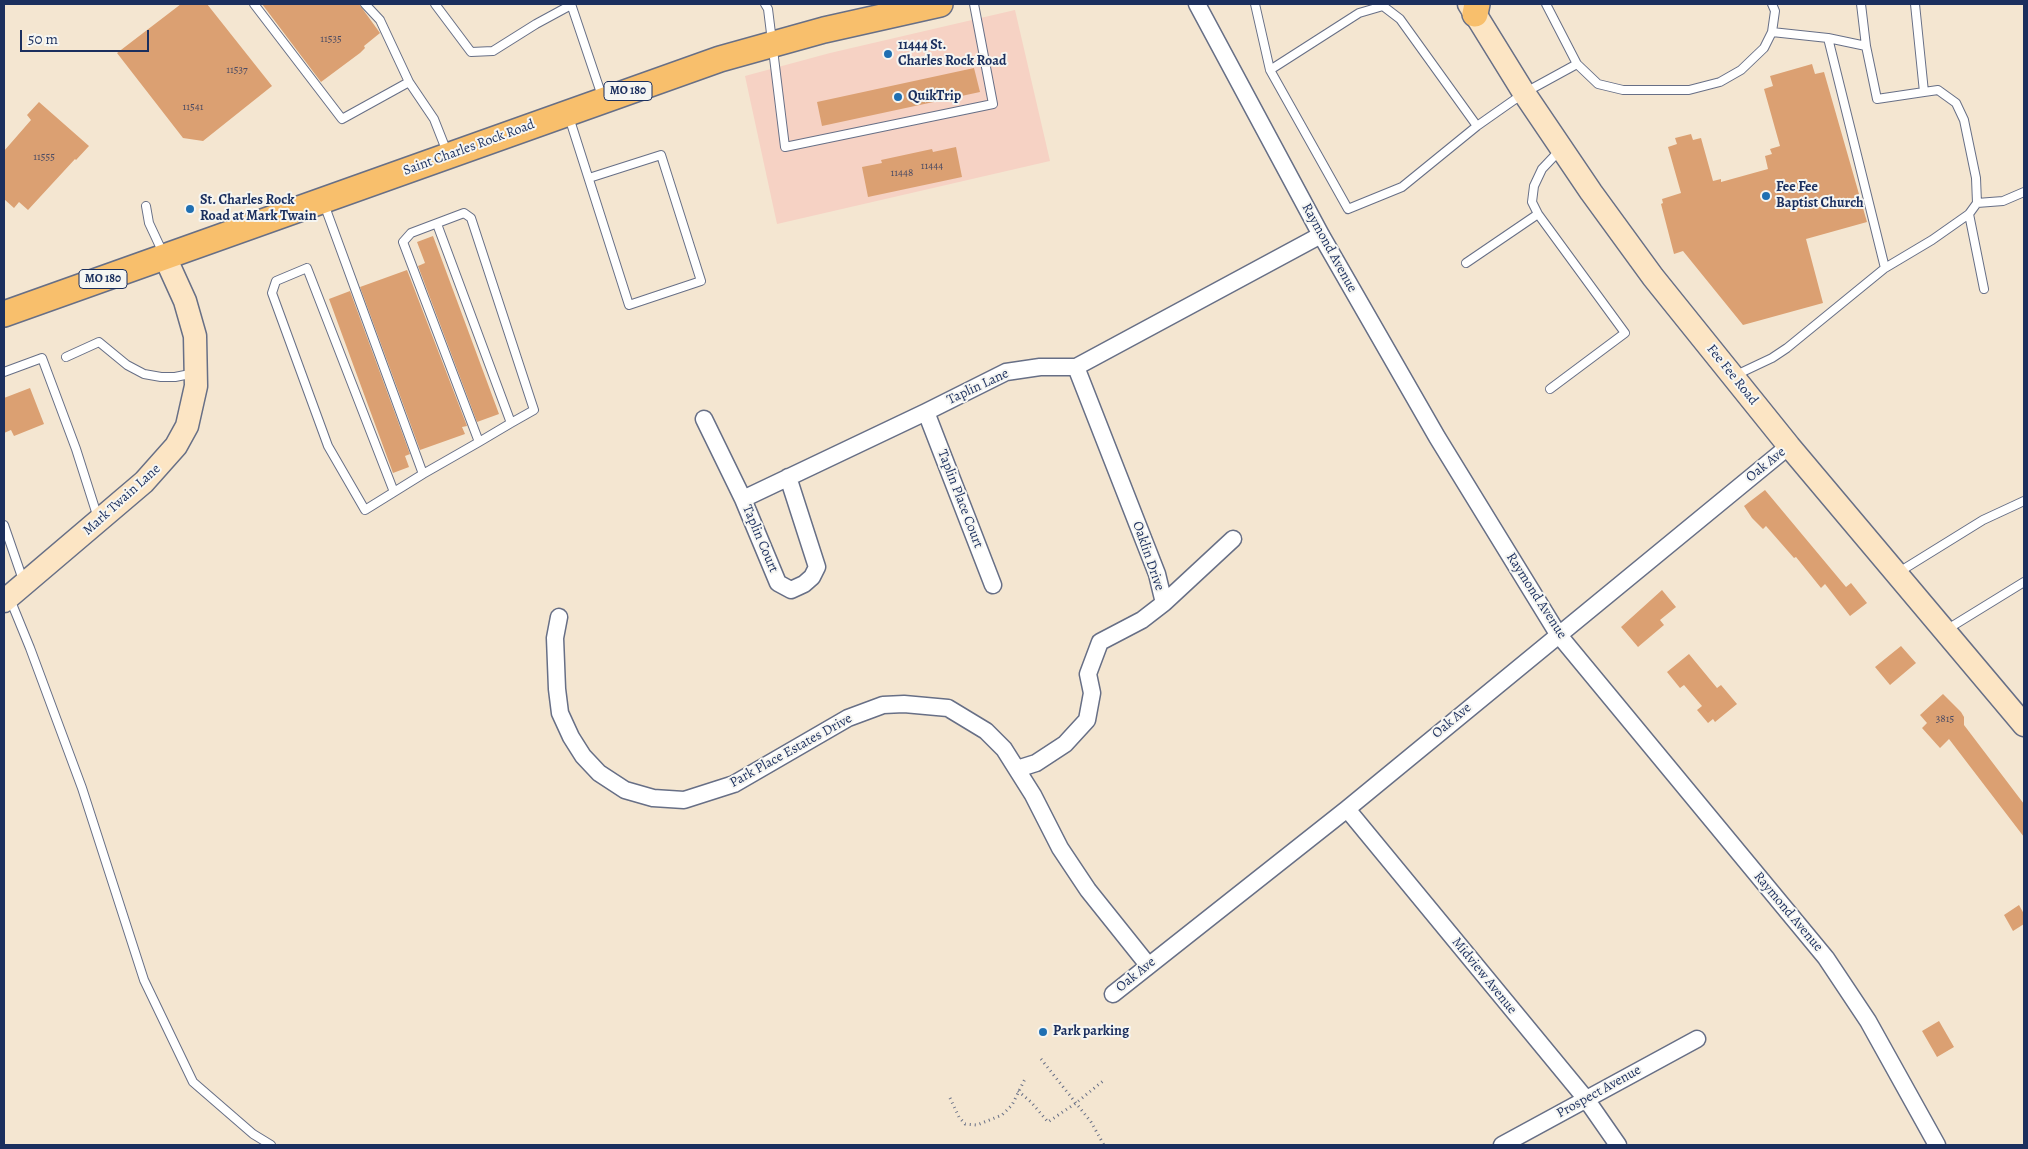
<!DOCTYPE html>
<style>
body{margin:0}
#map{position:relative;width:2028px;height:1149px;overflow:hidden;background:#f4e6d1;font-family:Alegreya,serif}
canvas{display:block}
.frame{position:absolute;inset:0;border:5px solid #1b2f5e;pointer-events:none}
.scale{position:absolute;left:20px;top:30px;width:129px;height:22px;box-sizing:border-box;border:2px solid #1b2f5e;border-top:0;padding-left:6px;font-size:15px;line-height:18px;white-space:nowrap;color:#1b2f5e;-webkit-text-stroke:4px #f6f6f2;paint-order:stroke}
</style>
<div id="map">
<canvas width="2028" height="1149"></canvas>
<div class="frame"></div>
<div class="scale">50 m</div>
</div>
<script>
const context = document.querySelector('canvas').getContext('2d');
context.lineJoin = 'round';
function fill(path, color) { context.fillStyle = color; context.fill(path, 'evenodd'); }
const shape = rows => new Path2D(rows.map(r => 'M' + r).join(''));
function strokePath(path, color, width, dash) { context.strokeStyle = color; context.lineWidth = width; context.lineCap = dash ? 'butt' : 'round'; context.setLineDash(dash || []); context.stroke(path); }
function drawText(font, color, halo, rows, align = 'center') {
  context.font = font + ' Alegreya,serif'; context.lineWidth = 4; context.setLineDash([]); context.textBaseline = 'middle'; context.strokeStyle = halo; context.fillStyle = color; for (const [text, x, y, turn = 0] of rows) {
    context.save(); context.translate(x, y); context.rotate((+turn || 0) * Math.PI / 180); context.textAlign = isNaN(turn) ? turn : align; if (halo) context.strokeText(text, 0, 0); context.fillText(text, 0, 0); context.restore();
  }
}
const built = shape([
 [1015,10,1050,161,777,224,745,76,830,53]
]);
const building = shape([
 [181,4,207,4,272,86,203,141,183,138,117,53],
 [262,4,359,4,380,33,364,46,365,48,360,53,321,82],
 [1812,64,1815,74,1824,72,1867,222,1806,239,1823,303,1743,325,1683,251,1674,254,1661,204,1663,203,1662,199,1681,193,1668,147,1677,144,1675,138,1691,134,1693,140,1701,138,1713,181,1721,179,1721,182,1768,169,1765,156,1772,154,1770,149,1780,146,1764,89,1773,86,1770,76],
 [974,68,980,92,822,126,817,102],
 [39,102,89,146,76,160,75,159,28,210,19,202,14,208,4,199,4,151,31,120,27,115],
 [956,147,962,177,868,197,862,167,882,163,881,160,932,149,933,152],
 [433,236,499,414,477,422,418,266,425,263,417,242],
 [407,270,467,426,462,427,465,434,420,450,360,287],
 [350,291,410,454,405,456,409,467,393,473,329,299],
 [30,388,44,424,14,436,11,430,4,433,4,398],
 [1765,490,1846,587,1851,583,1867,603,1850,616,1825,584,1821,588,1796,557,1794,558,1766,526,1763,529,1752,518,1744,506],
 [1662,590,1676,607,1660,620,1664,625,1638,647,1621,627],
 [1901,646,1916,663,1890,685,1875,667],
 [1689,654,1717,688,1721,685,1737,704,1715,722,1713,719,1708,723,1697,710,1702,706,1684,685,1680,688,1667,672],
 [1943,694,1961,712,1964,717,1964,725,2024,804,2024,837,1949,739,1940,748,1922,728,1927,723,1920,715],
 [2019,905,2024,914,2024,924,2013,931,2004,915],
 [1939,1021,1954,1047,1937,1057,1922,1031]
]);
const path = shape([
 [1041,1059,1091,1122,1104,1145],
 [1018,1091,1031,1102,1048,1122,1076,1103,1103,1081],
 [950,1098,959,1117,965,1124,977,1125,1002,1115,1012,1105,1025,1079]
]);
const lane = shape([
 [254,4,342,119,409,82],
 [365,4,380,20,409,82,434,119,447,152],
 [435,4,471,52,493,51,536,24,571,5],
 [571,4,603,99],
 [765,4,768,9,785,147,993,104,974,4],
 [1255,4,1270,70,1348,209,1402,187,1477,126,1524,93,1577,64,1598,84,1623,90,1689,90,1720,82,1741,70,1764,48,1772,32,1775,11,1772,4],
 [1546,4,1577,64],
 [1828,38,1866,46,1861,4],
 [1866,46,1877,99,1924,92],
 [1270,70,1359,13,1383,6,1400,19,1477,126],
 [569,117,629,305,701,281,661,155,589,178],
 [1977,203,2003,201,2024,192],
 [324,204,423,474,479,442,511,423,534,410,471,218,464,213,411,233,403,242,479,442],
 [146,206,149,223,163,253],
 [1969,214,1984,289],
 [437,224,511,423],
 [1466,263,1538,214],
 [1885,268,1932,240,1969,214,1977,203,1976,178,1964,120,1956,103,1938,90,1924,92,1915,4],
 [66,357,99,342,127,365,144,374,161,377,175,377,195,373],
 [4,372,42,358,76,449,98,518],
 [1736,375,1772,358,1787,348,1885,268,1828,38,1772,32],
 [1550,389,1625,333,1538,214,1532,202,1534,186,1542,169,1560,150],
 [394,492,307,268,276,281,272,293,328,446,365,510,423,474],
 [4,525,23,580],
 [1899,572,1983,520,2024,501],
 [10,599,30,648,82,788,144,980,193,1082,253,1134,271,1145],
 [1946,630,2024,582]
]);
const street = shape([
 [1197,4,1321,235,1437,437,1558,634,1826,958,1868,1021,1937,1145],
 [926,412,993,585],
 [704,419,743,499,778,583,791,590,804,584,812,577,817,567,788,477],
 [743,499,926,412,1006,372,1040,367,1076,367,1321,235],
 [1164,603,1233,539],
 [559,617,555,638,557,689,560,713,571,737,583,756,599,773,625,790,653,798,684,800,734,784,848,718,883,705,904,704,948,708,986,731,1004,749,1033,795,1060,848,1088,890,1148,965],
 [1017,769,1036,763,1065,744,1087,720,1092,693,1088,674,1100,642,1142,620,1164,603,1157,574,1076,367],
 [1347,809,1586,1099,1618,1145],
 [1113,994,1347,809,1789,446],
 [1502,1145,1697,1039]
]);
const secondary = shape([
 [1469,4,1524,93,1591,192,1653,277,1789,446,2024,725],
 [4,601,144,482,176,446,187,426,196,386,195,336,185,301,165,257]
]);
const primary = shape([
 [1475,14,1477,4],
 [4,314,720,59,824,30,940,4]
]);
const markers = [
 [888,54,5,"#1f6fb2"],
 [898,97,5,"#1f6fb2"],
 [1766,196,5,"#1f6fb2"],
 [190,209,5,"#1f6fb2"],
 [1043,1032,5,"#1f6fb2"]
];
const numberNames = [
 ["11535",331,39],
 ["11537",237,70],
 ["11541",193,107],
 ["11555",44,157],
 ["11444",932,166],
 ["11448",902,173],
 ["3815",1945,719]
];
const shields = [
 [628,91,48],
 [103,279,48]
];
const shieldNames = [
 ["MO 180",628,91],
 ["MO 180",103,279]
];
const poiNames = [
 ["11444 St.",898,46],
 ["Charles Rock Road",898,62],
 ["QuikTrip",908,97],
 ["Fee Fee",1776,188],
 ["Baptist Church",1776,204],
 ["St. Charles Rock",200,201],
 ["Road at Mark Twain",200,217],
 ["Park parking",1053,1032]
];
const streetNames = [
 ["Saint Charles Rock Road",469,148,-20],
 ["Raymond Avenue",1329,248,61],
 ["Fee Fee Road",1732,375,51],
 ["Taplin Lane",978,387,-25],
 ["Oak Ave",1766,465,-39],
 ["Taplin Place Court",960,499,69],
 ["Mark Twain Lane",122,500,-42],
 ["Taplin Court",760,539,67],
 ["Oaklin Drive",1148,556,71],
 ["Raymond Avenue",1536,596,57],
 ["Oak Ave",1452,721,-40],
 ["Park Place Estates Drive",791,751,-29],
 ["Raymond Avenue",1788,912,50],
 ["Oak Ave",1136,975,-39],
 ["Midview Avenue",1484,976,51],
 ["Prospect Avenue",1599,1092,-29]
];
fill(built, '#f6d2c4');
fill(building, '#dba072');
strokePath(lane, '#676f86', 10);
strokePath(street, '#676f86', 19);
strokePath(secondary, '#676f86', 25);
strokePath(primary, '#676f86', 28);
strokePath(path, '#676f86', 3, [1, 4]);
strokePath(lane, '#fff', 8);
strokePath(street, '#fff', 16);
strokePath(secondary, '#fce5c4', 22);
strokePath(primary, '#f8bf6c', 25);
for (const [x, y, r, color] of markers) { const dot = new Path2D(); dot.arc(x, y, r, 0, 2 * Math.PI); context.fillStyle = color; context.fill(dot); strokePath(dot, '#f6f6f2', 2); }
drawText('11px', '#4b4b63', null, numberNames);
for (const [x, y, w] of shields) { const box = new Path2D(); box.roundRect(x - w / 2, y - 9.5, w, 19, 4); context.fillStyle = '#f6f6f2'; context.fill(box); strokePath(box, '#1b2f5e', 1); }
drawText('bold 12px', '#1b2f5e', null, shieldNames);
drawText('bold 14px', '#1b2f5e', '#f6f6f2', poiNames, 'left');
drawText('14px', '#1b2f5e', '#f6f6f2', streetNames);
</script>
